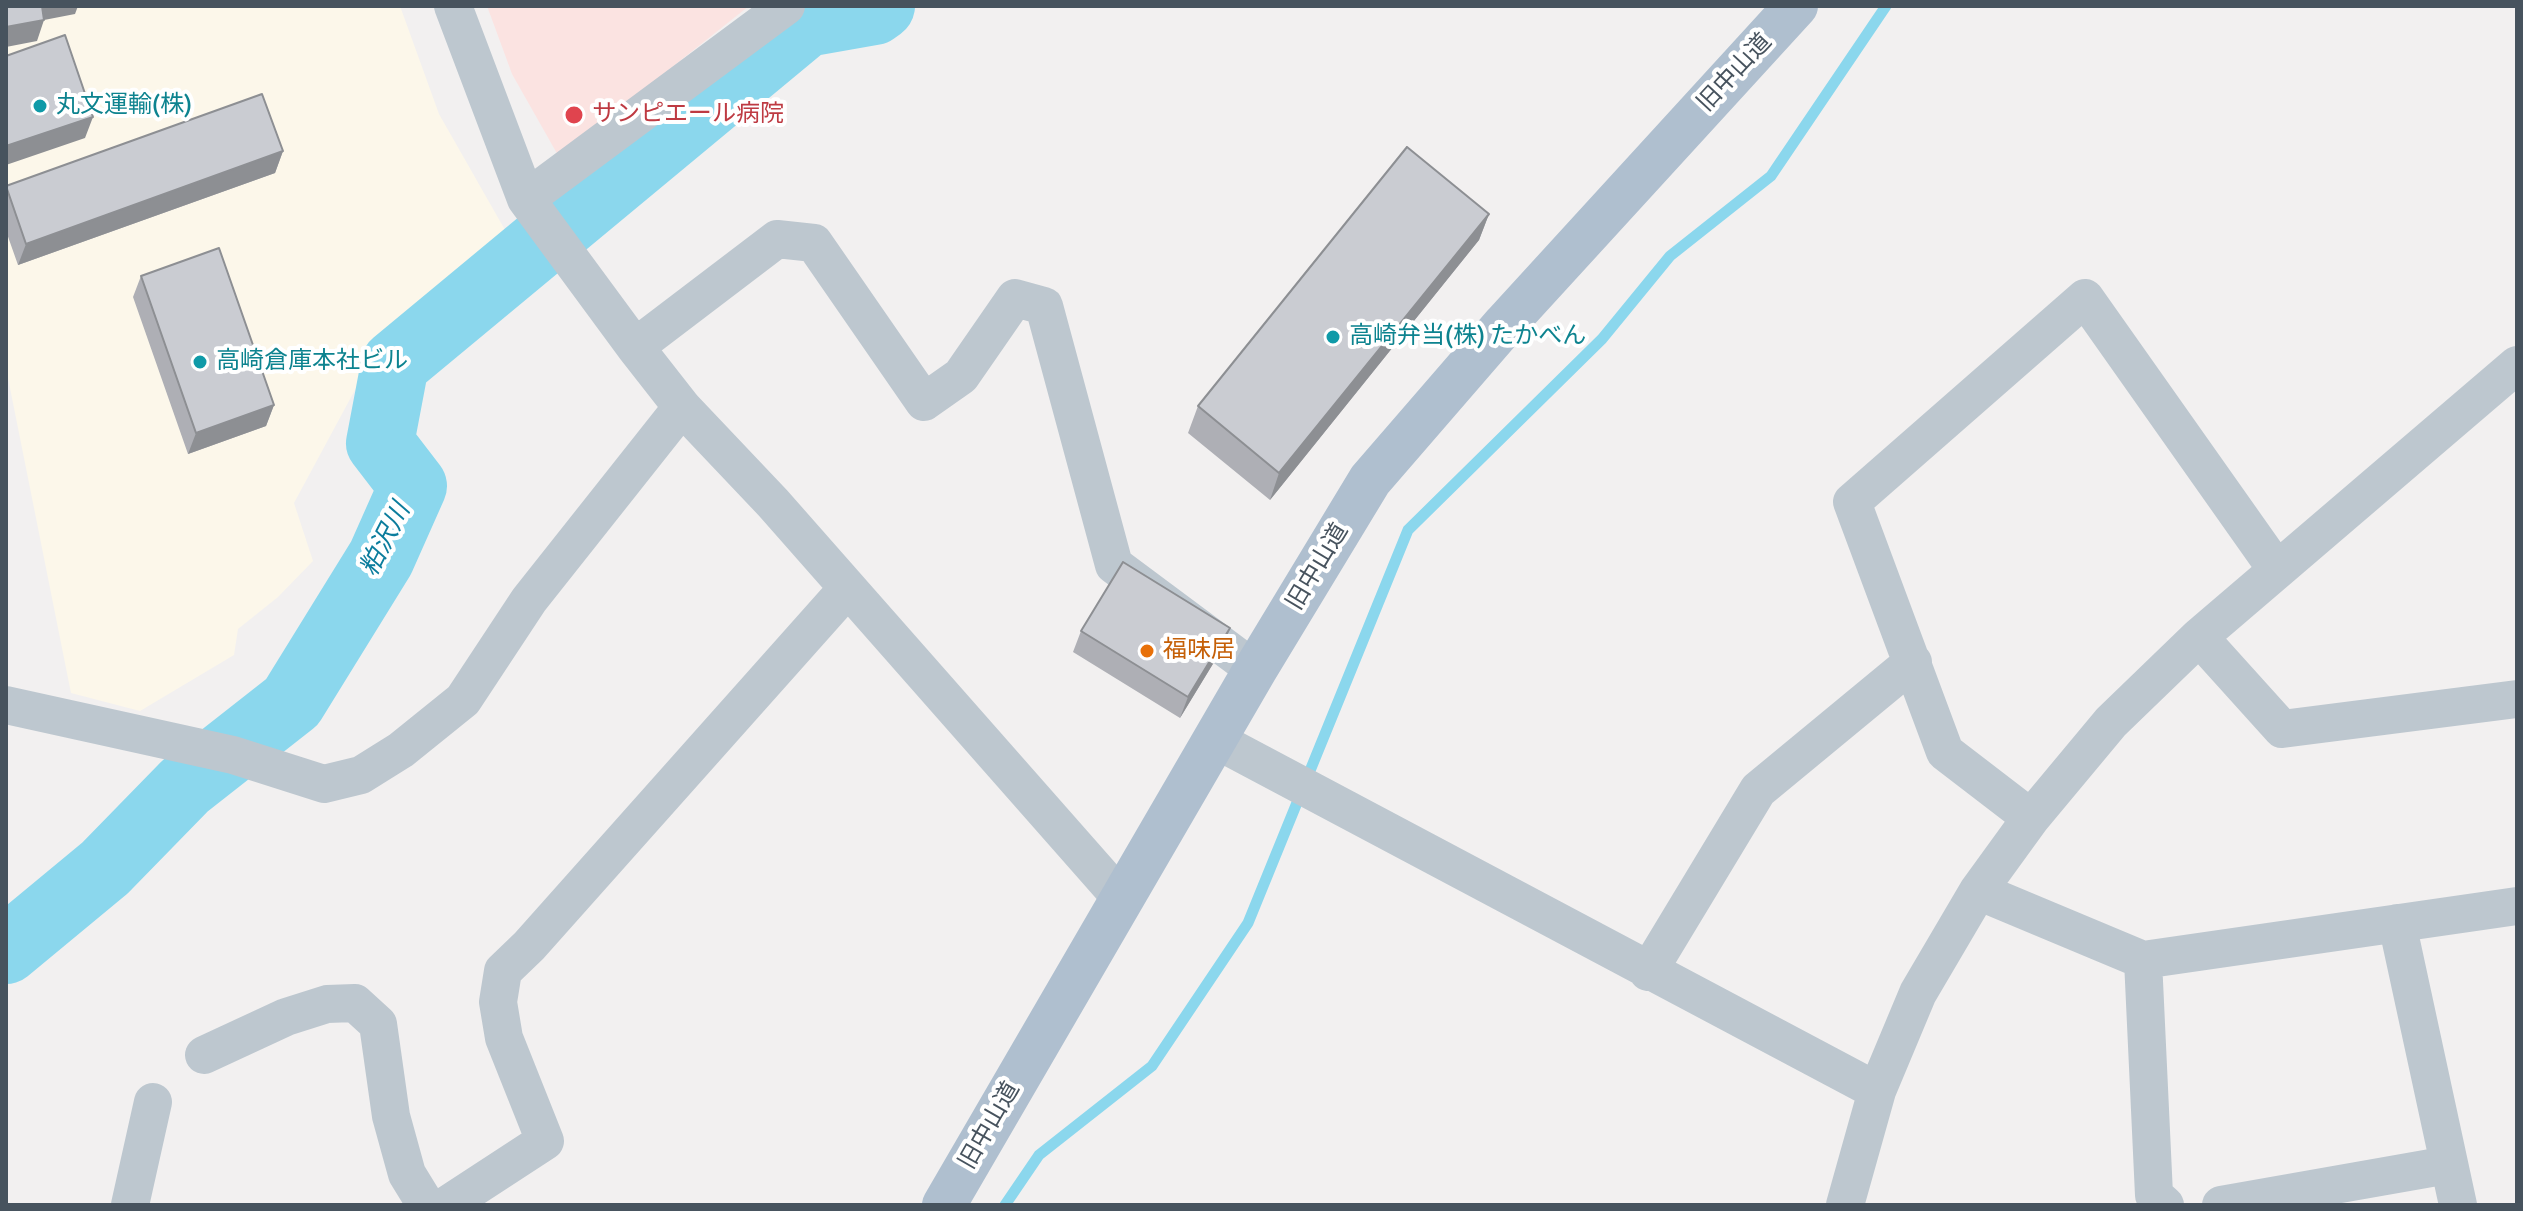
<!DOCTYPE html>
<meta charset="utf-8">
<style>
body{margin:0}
#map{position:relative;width:2523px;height:1211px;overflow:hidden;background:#f2f0f0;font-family:Signika,sans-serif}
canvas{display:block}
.frame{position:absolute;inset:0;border:8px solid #47535e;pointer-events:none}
</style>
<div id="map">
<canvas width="2523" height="1211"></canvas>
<div class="frame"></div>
</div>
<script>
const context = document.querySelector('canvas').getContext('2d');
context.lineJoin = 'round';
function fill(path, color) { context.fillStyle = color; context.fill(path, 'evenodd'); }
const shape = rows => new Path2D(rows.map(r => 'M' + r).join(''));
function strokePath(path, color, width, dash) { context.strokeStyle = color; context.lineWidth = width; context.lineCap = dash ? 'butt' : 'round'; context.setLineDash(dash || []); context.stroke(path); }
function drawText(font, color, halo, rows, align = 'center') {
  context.font = font + ' Signika,"Noto Sans JP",sans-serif'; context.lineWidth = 8; context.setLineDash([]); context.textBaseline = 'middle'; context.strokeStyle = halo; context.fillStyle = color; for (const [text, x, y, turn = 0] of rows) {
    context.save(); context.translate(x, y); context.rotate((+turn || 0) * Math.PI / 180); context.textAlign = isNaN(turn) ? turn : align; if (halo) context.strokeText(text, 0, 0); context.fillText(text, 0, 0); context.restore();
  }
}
const commercial = shape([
 [6,6,400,6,439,114,513,244,377,349,294,503,313,561,278,597,238,629,234,655,140,711,71,693,6,368]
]);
const medical = shape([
 [487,6,749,6,559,157,512,74]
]);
const stream = shape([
 [1005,1205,1039,1155,1152,1066,1248,923,1408,530,1602,339,1670,256,1771,176,1886,6]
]);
const river = shape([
 [6,950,105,868,185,786,292,702,381,558,413,486,380,443,395,364,806,23,874,11,881,6]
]);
const minor = shape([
 [453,6,526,199,635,347,682,407,773,503,1121,898],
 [526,199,786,6],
 [635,347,777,239,814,243,924,402,961,376,1015,298,1044,306,1114,565,1255,670],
 [2199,637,2282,729,2517,699],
 [6,705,233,755,324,784,361,775,401,750,463,700,529,600,682,407],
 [1216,740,1877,1091],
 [2031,818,1945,752,1852,502,2085,298,2277,570],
 [1978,891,2143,960,2517,906],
 [2397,923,2458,1205],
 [2143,960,2154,1195,2165,1205],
 [1648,972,1758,790,1913,662],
 [204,1055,286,1017,327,1004,355,1003,378,1024,391,1116,407,1174,426,1205],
 [130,1205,153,1102],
 [447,1205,545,1141,504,1038,498,1002,503,971,529,946,847,589],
 [1845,1205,1877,1091,1918,993,1978,891,2031,818,2111,722,2199,637,2517,365],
 [2221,1205,2448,1165]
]);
const major = shape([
 [944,1205,1255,670,1370,480,1505,324,1796,6]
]);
const wall = shape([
 [283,151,275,173,18,265,6,231,6,186],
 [1489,214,1479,240,1270,500,1188,433,1198,406],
 [141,276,274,405,266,426,188,454,133,297],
 [1230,628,1222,649,1180,718,1073,652,1081,631]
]);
const shadedWall = shape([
 [39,6,78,6,75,14,44,20,37,41,6,47,6,27],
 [93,117,85,138,6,165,6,146],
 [283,151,275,173,18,265,26,244],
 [1489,214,1479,240,1270,500,1279,473],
 [274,405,266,426,188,454,196,433],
 [1230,628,1222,649,1180,718,1188,697]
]);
const building = shape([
 [6,6,42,6,44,20,6,27,6,6],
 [65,35,93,117,6,146,6,56,65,35],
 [262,94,283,151,26,244,6,186,262,94],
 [1407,147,1489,214,1279,473,1198,406,1407,147],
 [219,248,274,405,196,433,141,276,219,248],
 [1123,562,1230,628,1188,697,1081,631,1123,562]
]);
const markers = [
 [40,106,8,"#0f9aa8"],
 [574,115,10,"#e0444e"],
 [1333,337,8,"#0f9aa8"],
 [200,362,8,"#0f9aa8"],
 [1147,651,8,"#e8710a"]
];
const streetNames = [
 ["旧中山道",1735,73,-47],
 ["旧中山道",1318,567,-59],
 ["旧中山道",990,1126,-60]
];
const cultureNames = [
 ["丸文運輸(株)",56,106],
 ["高崎弁当(株) たかべん",1349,337],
 ["高崎倉庫本社ビル",216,362]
];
const healthNames = [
 ["サンピエール病院",592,115]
];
const foodNames = [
 ["福味居",1163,651]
];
const waterNames = [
 ["粕沢川",386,540,-63]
];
fill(commercial, '#fcf7ea');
fill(medical, '#fbe3e1');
strokePath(stream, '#8bd7ed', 11);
strokePath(river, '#8bd7ed', 68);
strokePath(minor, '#bdc7cf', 38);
strokePath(major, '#afbfcf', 44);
fill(wall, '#aeafb5');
fill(shadedWall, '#8d8f93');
fill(building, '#caccd2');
strokePath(building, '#8d8f93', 2);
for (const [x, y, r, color] of markers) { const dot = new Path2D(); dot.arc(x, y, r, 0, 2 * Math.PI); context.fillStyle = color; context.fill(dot); strokePath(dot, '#fff', 3); }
drawText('24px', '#47535e', '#fff', streetNames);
drawText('24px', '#0d838f', '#fff', cultureNames, 'left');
drawText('24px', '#be3a42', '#fff', healthNames, 'left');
drawText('24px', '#c56008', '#fff', foodNames, 'left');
drawText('italic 26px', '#0c7d9d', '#fff', waterNames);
</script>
